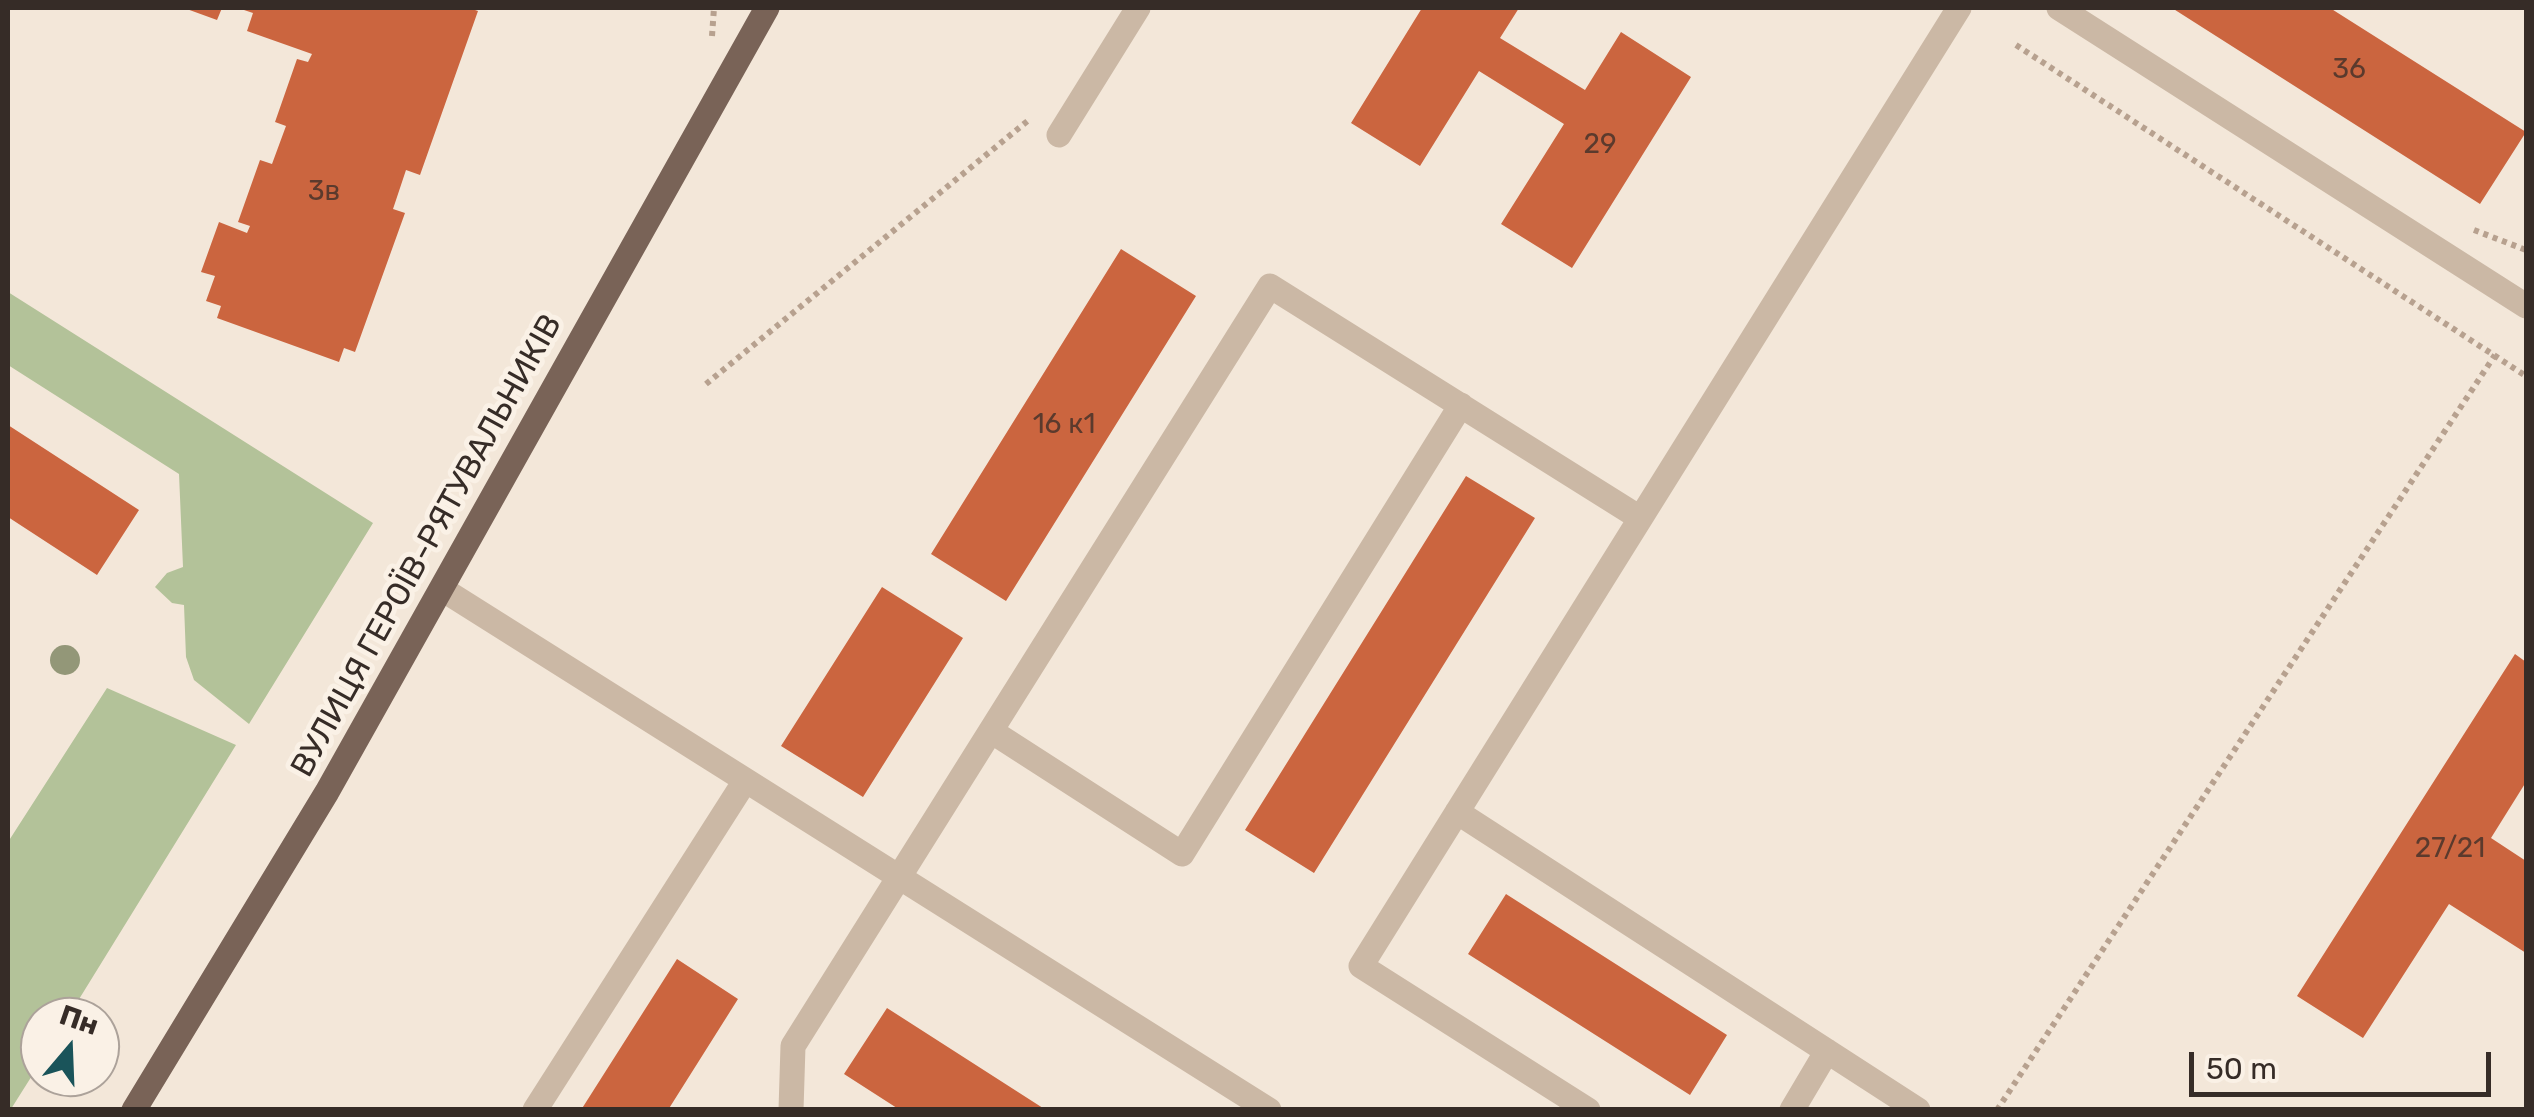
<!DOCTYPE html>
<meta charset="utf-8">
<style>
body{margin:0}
#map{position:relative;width:2534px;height:1117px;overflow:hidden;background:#f3e7d9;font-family:Rubik,sans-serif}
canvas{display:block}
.frame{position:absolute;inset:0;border:10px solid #362c27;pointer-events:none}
.north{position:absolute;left:20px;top:997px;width:100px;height:100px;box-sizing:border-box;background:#faf1e6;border:2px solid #aca29a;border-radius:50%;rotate:19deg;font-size:28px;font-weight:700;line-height:40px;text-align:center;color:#362c27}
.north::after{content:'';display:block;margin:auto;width:35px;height:45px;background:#1a545a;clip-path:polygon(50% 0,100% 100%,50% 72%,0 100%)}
.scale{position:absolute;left:2189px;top:1052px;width:302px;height:45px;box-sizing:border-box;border:5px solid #362c27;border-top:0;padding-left:12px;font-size:30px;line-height:35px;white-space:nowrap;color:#362c27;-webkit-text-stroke:8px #faf1e6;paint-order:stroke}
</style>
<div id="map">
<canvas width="2534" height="1117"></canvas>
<div class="frame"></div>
<div class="north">Пн</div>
<div class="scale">50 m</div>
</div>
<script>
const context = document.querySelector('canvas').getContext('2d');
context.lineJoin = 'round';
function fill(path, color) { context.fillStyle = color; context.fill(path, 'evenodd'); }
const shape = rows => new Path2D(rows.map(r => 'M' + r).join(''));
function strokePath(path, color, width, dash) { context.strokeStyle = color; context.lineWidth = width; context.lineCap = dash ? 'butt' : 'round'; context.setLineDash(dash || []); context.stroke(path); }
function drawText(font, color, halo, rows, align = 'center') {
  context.font = font + ' Rubik,sans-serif'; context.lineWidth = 10; context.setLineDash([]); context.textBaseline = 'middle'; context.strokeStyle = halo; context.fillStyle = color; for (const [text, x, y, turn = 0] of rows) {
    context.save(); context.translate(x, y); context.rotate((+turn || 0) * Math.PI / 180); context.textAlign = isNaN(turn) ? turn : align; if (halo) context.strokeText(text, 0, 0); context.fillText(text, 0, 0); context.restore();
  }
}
const green = shape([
 [8,292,373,523,249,724,194,680,186,657,184,605,172,603,155,587,167,573,183,567,179,474,8,365],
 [107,688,236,745,68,1017,40,1017,40,1063,11,1109,8,1109,8,842]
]);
const building = shape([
 [184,8,222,8,217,20],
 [238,8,469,8,478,11,420,175,406,170,393,209,405,213,355,352,344,348,339,362,217,318,221,306,206,301,215,276,201,272,219,222,247,233,250,226,238,222,260,160,272,164,286,126,275,122,297,59,308,62,312,54,247,31,253,13],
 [1422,8,1519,8,1500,38,1585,90,1621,32,1691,77,1572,268,1501,224,1564,124,1479,71,1420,166,1351,123],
 [2172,8,2330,8,2526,132,2480,204],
 [1121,249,1196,296,1006,601,931,554],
 [8,425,139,510,97,575,8,517],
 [1466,476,1535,518,1314,873,1245,830],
 [882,587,963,638,863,797,781,746],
 [2515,654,2526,662,2526,782,2491,838,2526,861,2526,953,2449,904,2363,1038,2297,996],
 [1506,894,1727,1035,1690,1095,1468,954],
 [677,959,738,999,668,1110,581,1110],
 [887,1008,1046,1110,900,1110,844,1074]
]);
const path = shape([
 [712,36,714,8],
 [2016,45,2526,376],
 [2474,230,2526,250],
 [706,384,1030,119],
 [294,770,323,725],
 [1997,1110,2495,355]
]);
const minor = shape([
 [2059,8,2526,306],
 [1059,135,1138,8],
 [442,589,1269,1110],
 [991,731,1182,854,1461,405],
 [1457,812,1918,1110],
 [535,1110,745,781],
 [791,1110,793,1046,1270,286,1640,518],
 [1588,1110,1361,966,1959,8],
 [1792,1110,1827,1051]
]);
const major = shape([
 [134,1110,327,792,767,8]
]);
const trees = [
 [65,660]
];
const numberNames = [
 ["36",2349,70],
 ["29",1600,145],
 ["3в",324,192],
 ["16 к1",1064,425],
 ["27/21",2450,849]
];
const streetNames = [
 ["ВУЛИЦЯ ГЕРОЇВ-РЯТУВАЛЬНИКІВ",427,546,-61]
];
fill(green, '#b3c299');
fill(building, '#cb653f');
strokePath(path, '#b7a18f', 6, [5, 5]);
strokePath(minor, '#cbb8a5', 25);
strokePath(major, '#796357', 25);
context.fillStyle = '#939778';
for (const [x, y] of trees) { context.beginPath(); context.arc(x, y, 15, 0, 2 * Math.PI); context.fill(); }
drawText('28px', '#5b3a2d', null, numberNames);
drawText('32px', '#362c27', '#faf1e6', streetNames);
</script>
